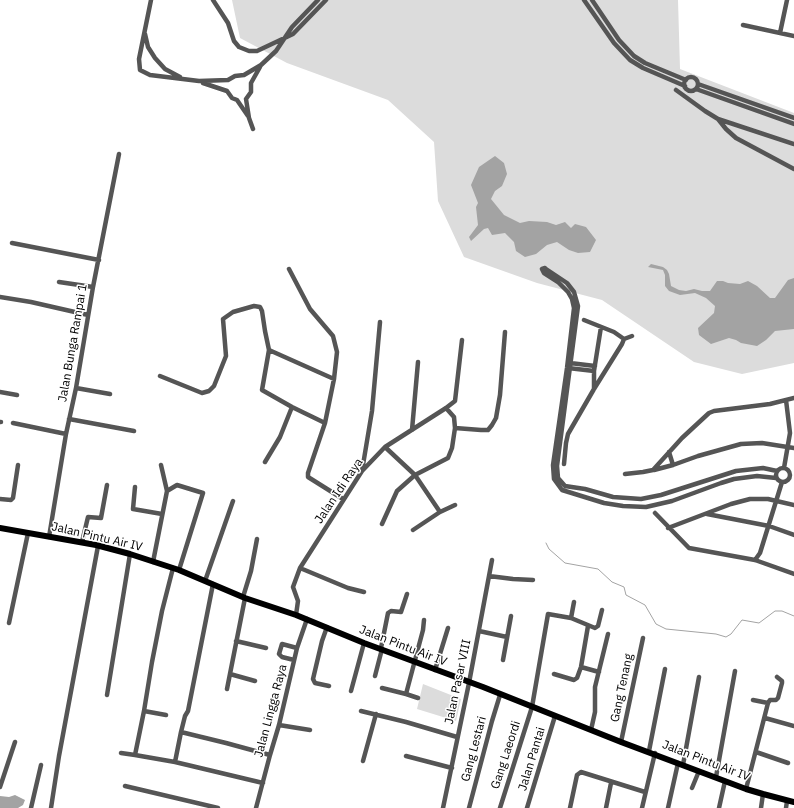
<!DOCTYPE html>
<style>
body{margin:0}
canvas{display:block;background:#fff}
</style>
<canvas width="794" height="808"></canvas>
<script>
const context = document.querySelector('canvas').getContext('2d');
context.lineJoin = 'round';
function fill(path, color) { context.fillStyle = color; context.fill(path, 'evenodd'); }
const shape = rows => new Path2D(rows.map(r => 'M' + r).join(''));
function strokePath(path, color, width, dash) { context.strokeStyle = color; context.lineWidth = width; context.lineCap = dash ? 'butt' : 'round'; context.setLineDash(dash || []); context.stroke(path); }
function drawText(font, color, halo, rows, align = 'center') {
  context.font = font + ' "IBM Plex Sans",sans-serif'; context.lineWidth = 3; context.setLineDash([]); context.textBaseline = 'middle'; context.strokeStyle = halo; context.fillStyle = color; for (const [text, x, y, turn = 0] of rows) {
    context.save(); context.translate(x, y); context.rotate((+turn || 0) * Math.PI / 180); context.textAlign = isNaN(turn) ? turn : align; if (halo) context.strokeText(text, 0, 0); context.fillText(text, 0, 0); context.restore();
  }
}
const green = shape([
 [232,0,678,0,680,69,794,113,794,363,742,374,694,362,602,300,537,283,464,257,438,201,434,142,388,100,287,63,240,38],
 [423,684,461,699,456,721,417,709]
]);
const water = shape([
 [495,156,504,163,507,174,502,186,495,191,491,199,504,215,520,223,529,221,547,222,556,225,565,222,571,228,575,224,586,227,596,240,590,252,578,253,569,250,557,242,547,245,536,254,525,257,516,251,514,242,505,233,492,235,488,228,484,229,471,241,469,237,478,225,476,207,478,203,471,185,479,167],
 [651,264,663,267,667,270,669,274,671,286,679,290,686,291,694,289,702,291,710,291,717,281,723,281,728,283,740,284,748,281,757,286,770,298,775,298,788,280,794,278,794,329,775,331,766,340,757,346,741,343,736,340,729,338,711,344,699,335,698,328,714,313,715,306,706,298,695,293,680,295,669,291,665,286,665,275,663,270,648,267],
 [15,795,25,800,23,805,18,808,0,808,0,796,9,797]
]);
const stream = shape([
 [546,543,549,549,565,563,598,569,612,582,624,587,626,595,645,605,656,624,666,629,716,634,726,637,731,634,742,620,759,623,775,611,782,611,794,616]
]);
const minor = shape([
 [151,0,139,59,140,70,150,75,199,81,228,80,235,76,244,75,261,65,276,51,292,27,318,0],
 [213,0,228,23,234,41,239,47,249,51,257,51,293,34,326,0],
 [584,0,614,43,630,60,643,68,685,86],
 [592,0,619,40,634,56,645,63,686,80],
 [743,25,794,36],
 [780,33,787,0],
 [145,34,148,47,155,58,165,69,180,77],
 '684 84a7 7 0 1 1 14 0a7 7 0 1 1-14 0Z',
 [203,83,227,91,232,98,237,100,248,116],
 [698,84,794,118],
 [696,89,794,124],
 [676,90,705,111,718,119,794,144],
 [718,119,726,129,736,138,794,169],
 [253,129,249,118,246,99,251,92,251,83,260,67],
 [12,243,99,260],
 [289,269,310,309,333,336,337,352,334,379,325,423,308,473,308,477,343,499],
 [59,282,93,287],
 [0,297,31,302,88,315],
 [624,339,632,336],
 [269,350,334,379],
 [570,363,595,366],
 [568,368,594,371],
 [160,376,202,393,209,391,214,386,226,356,223,319,233,312,254,306,260,307,262,311,265,331,269,350,262,390,292,407,325,423],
 [76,388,110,394],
 [594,389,594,371,601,327],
 [0,392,17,395],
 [446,408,454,417,455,428,481,430,488,430,492,425,496,418,500,395,505,332],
 [69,419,134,431],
 [0,422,1,422],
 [13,423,66,434],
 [412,430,418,362],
 [385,447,415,475,440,512],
 [669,452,673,465],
 [265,462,280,437,292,407],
 [564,464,566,443,568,434,594,389,622,344,624,339,614,332,584,320],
 '776 475a7 7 0 1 1 14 0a7 7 0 1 1-14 0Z',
 [784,468,790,433,786,400],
 [654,470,673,465,698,456,741,444,762,443,794,448],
 [362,471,372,411,380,322],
 [625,474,643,472,653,470,682,438,709,413,714,411,770,404,794,398],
 [776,478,757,476,734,479,721,483,672,501,646,507,623,506,604,503,562,490,554,479,553,465,567,368,574,308,572,299,568,292,558,282,544,273,542,269,545,268,546,269,567,283,574,292,578,306,557,466,558,478,565,486,585,489,613,497,641,499,661,495,736,471,763,468,777,471],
 [135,487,133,509,162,514],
 [167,491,177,485,203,493,179,570],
 [0,499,11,500,13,498,18,465],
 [655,513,689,548,755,560,794,574],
 [707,514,769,526,794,535],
 [382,524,397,491,415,475,448,458,452,448,455,428],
 [668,528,731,504,750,499,768,499,794,505],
 [413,530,440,512,455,505],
 [49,537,66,434,76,388,93,287,119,154],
 [82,542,88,517,101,518,107,485],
 [755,560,760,553,782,482],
 [153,562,167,491,161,465],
 [173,568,162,611,152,662,144,711,135,755,175,762,263,783],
 [300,568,348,588,364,592],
 [489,576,513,579,533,580],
 [205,581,233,501],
 [213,584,188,711,185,716,181,732,226,743,270,755],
 [243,597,251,571,257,539],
 [296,615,298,601,293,587,300,568,362,471,385,447,446,408,455,401,462,340],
 [571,618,574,602],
 [9,623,28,533],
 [327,627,322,641,313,679,315,683,329,686],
 [479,631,507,637],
 [236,641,266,648],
 [381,648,388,613,391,611,401,612,407,594],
 [294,660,282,657,279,654,282,644,297,648],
 [503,660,511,616],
 [581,667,599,672],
 [435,670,448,628],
 [230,674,255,681],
 [554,674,574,680,577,678,581,667,588,626],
 [375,676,382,649],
 [382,688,406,694,423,630,424,620],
 [227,689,245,598],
 [351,691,364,643],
 [406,694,418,698],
 [107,695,130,554],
 [753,700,768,703],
 [144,711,166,715],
 [361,711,406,722,457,737],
 [765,718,794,726],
 [279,725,310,730],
 [591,730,595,712,595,687,608,634],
 [621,742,643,638],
 [649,751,665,669],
 [756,752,788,763],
 [121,753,135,755],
 [406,756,452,768],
 [363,761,376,714],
 [175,762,181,732],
 [683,765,699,677],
 [716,777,735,671],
 [125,786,218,808],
 [0,787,15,742],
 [692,788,699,771],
 [746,789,768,703,770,700,776,700,778,698,782,683,782,681,777,677],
 [31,808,41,765],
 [51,808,59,756,98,546],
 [256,808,270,755,279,725,297,648,307,619],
 [443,808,469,683,492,560],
 [469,808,492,721,500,695],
 [500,808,532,707,548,614,571,618,595,628,598,626,602,610],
 [527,808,555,716],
 [570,808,577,775,581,772,645,792],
 [606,808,611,783],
 [642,808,655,753],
 [668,808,678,763],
 [719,808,725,781],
 [761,808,763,794],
 [786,808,787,801]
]);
const major = shape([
 [0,528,96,545,130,554,179,570,245,598,296,615,364,643,483,687,621,742,746,789,763,794,794,802]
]);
const streetNames = [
 ["Jalan Bunga Rampai 1",73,343,-80],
 ["Jalan Idi Raya",339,491,-56],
 ["Jalan Pintu Air IV",97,537,13],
 ["Jalan Pintu Air IV",403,646,21],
 ["Jalan Pasar VIII",458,682,-78],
 ["Gang Tenang",622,688,-78],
 ["Jalan Lingga Raya",271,711,-75],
 ["Gang Lestari",474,749,-75],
 ["Gang Laeordi",506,755,-72],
 ["Jalan Pantai",532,759,-73],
 ["Jalan Pintu Air IV",706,761,21]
];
fill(green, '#dcdcdc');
fill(water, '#a3a3a3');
strokePath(stream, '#a3a3a3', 1);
strokePath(minor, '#555', 4.5);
strokePath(major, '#000', 6);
drawText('12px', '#000', '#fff', streetNames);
</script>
